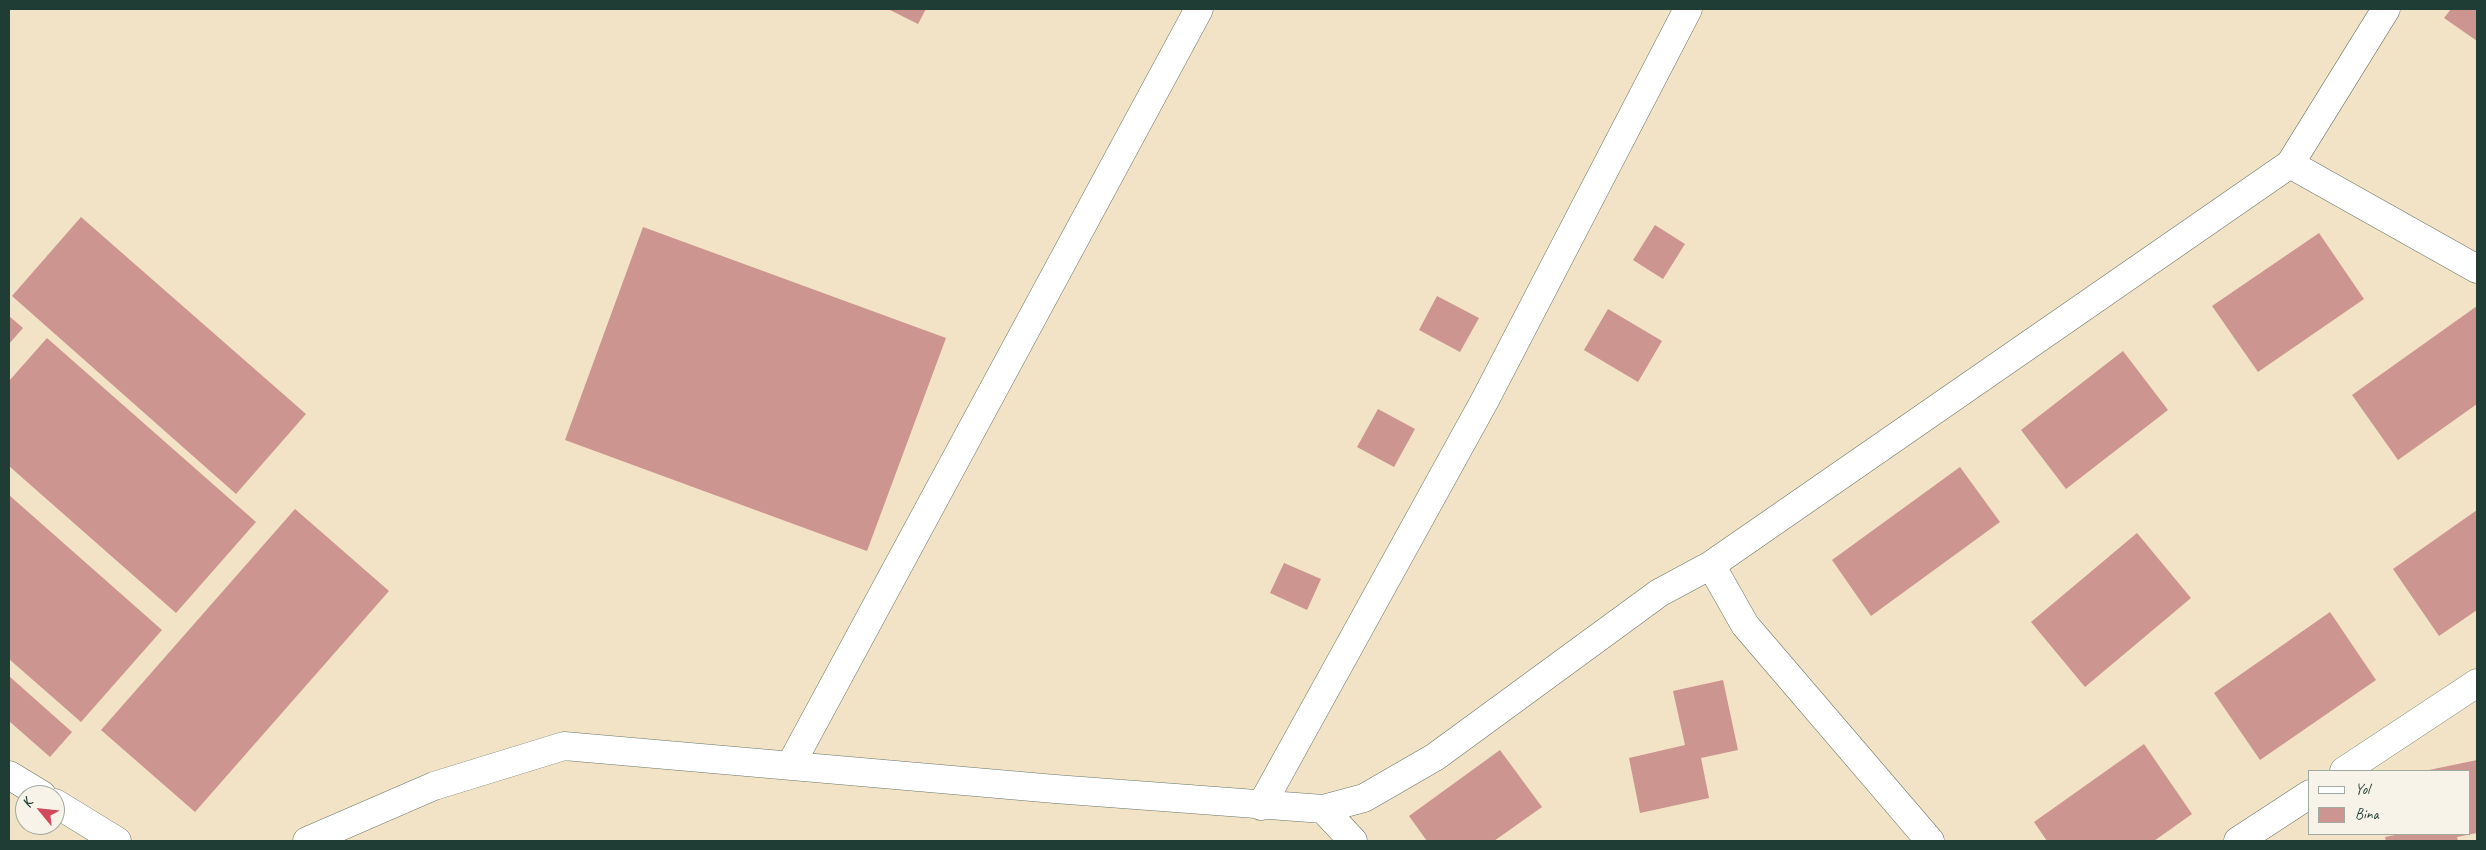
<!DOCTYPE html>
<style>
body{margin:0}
#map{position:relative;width:2486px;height:850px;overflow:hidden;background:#f2e2c6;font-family:Caveat,sans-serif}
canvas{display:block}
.frame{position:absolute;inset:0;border:10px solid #1f3d34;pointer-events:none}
.legend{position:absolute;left:2308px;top:770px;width:162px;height:65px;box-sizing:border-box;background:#f7f3e8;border:1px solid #a1aaa0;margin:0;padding:6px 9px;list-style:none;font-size:15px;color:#1f3d34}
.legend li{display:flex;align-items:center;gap:10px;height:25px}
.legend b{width:25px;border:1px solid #a1aaa0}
.north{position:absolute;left:15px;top:785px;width:50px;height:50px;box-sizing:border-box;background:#f7f3e8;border:1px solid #a1aaa0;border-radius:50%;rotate:298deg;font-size:14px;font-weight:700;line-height:20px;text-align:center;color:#1f3d34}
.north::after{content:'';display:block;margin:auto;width:18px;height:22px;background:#d1495b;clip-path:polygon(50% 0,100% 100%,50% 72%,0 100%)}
</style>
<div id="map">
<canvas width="2486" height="850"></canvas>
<div class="frame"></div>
<ul class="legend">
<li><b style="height:6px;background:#fff"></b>Yol</li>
<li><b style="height:14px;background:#cd9590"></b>Bina</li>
</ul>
<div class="north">K</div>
</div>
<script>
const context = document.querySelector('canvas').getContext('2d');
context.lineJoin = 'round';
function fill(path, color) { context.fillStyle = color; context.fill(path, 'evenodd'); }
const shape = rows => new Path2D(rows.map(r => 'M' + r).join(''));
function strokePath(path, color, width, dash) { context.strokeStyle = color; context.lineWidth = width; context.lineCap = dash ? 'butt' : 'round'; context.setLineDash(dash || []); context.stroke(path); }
const building = shape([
 [888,9,926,9,918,24],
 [2451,9,2477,9,2477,41,2444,18],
 [81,217,306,414,236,494,12,296],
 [1655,225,1685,244,1663,279,1633,260],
 [643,227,946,338,867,551,565,440],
 [2319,233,2364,299,2258,372,2212,306],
 [1437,296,1479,318,1460,352,1419,330],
 [2477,306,2477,404,2398,460,2352,395],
 [1608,309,1662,341,1638,382,1584,350],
 [9,316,23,328,9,344],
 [47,338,256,522,176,613,9,466,9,381],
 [2123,351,2168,410,2066,489,2021,430],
 [1378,409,1415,429,1394,467,1357,447],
 [1960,467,2000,522,1871,616,1832,560],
 [9,495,162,630,81,722,9,659],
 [295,509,389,591,195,812,101,730],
 [2477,510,2477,610,2439,636,2393,569],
 [2137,533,2191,598,2085,687,2031,622],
 [1284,563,1321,579,1307,610,1270,593],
 [2330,612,2376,680,2260,760,2214,693],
 [9,676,72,732,50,757,9,721],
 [1723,680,1738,750,1701,758,1709,798,1640,813,1629,758,1685,745,1673,691],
 [2144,744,2192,814,2154,841,2047,841,2034,822],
 [1500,750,1542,807,1494,841,1427,841,1409,816],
 [2477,760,2477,833,2457,837,2458,841,2386,841,2385,837,2400,834,2470,834,2470,771,2429,770]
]);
const minor = shape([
 [2290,164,2477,269],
 [1711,565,2290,164,2386,9],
 [790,766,1199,9],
 [2344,771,2477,683],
 [9,775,42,795],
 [55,803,117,841],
 [1261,806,1485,400,1688,9],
 [1323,809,1353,841],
 [307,841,434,786,564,746,1055,789,1323,809,1364,798,1435,757,1659,593,1711,565,1745,625,1930,841],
 [2238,841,2310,794]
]);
fill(building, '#cd9590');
strokePath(minor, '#697767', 29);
strokePath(minor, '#fff', 28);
</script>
